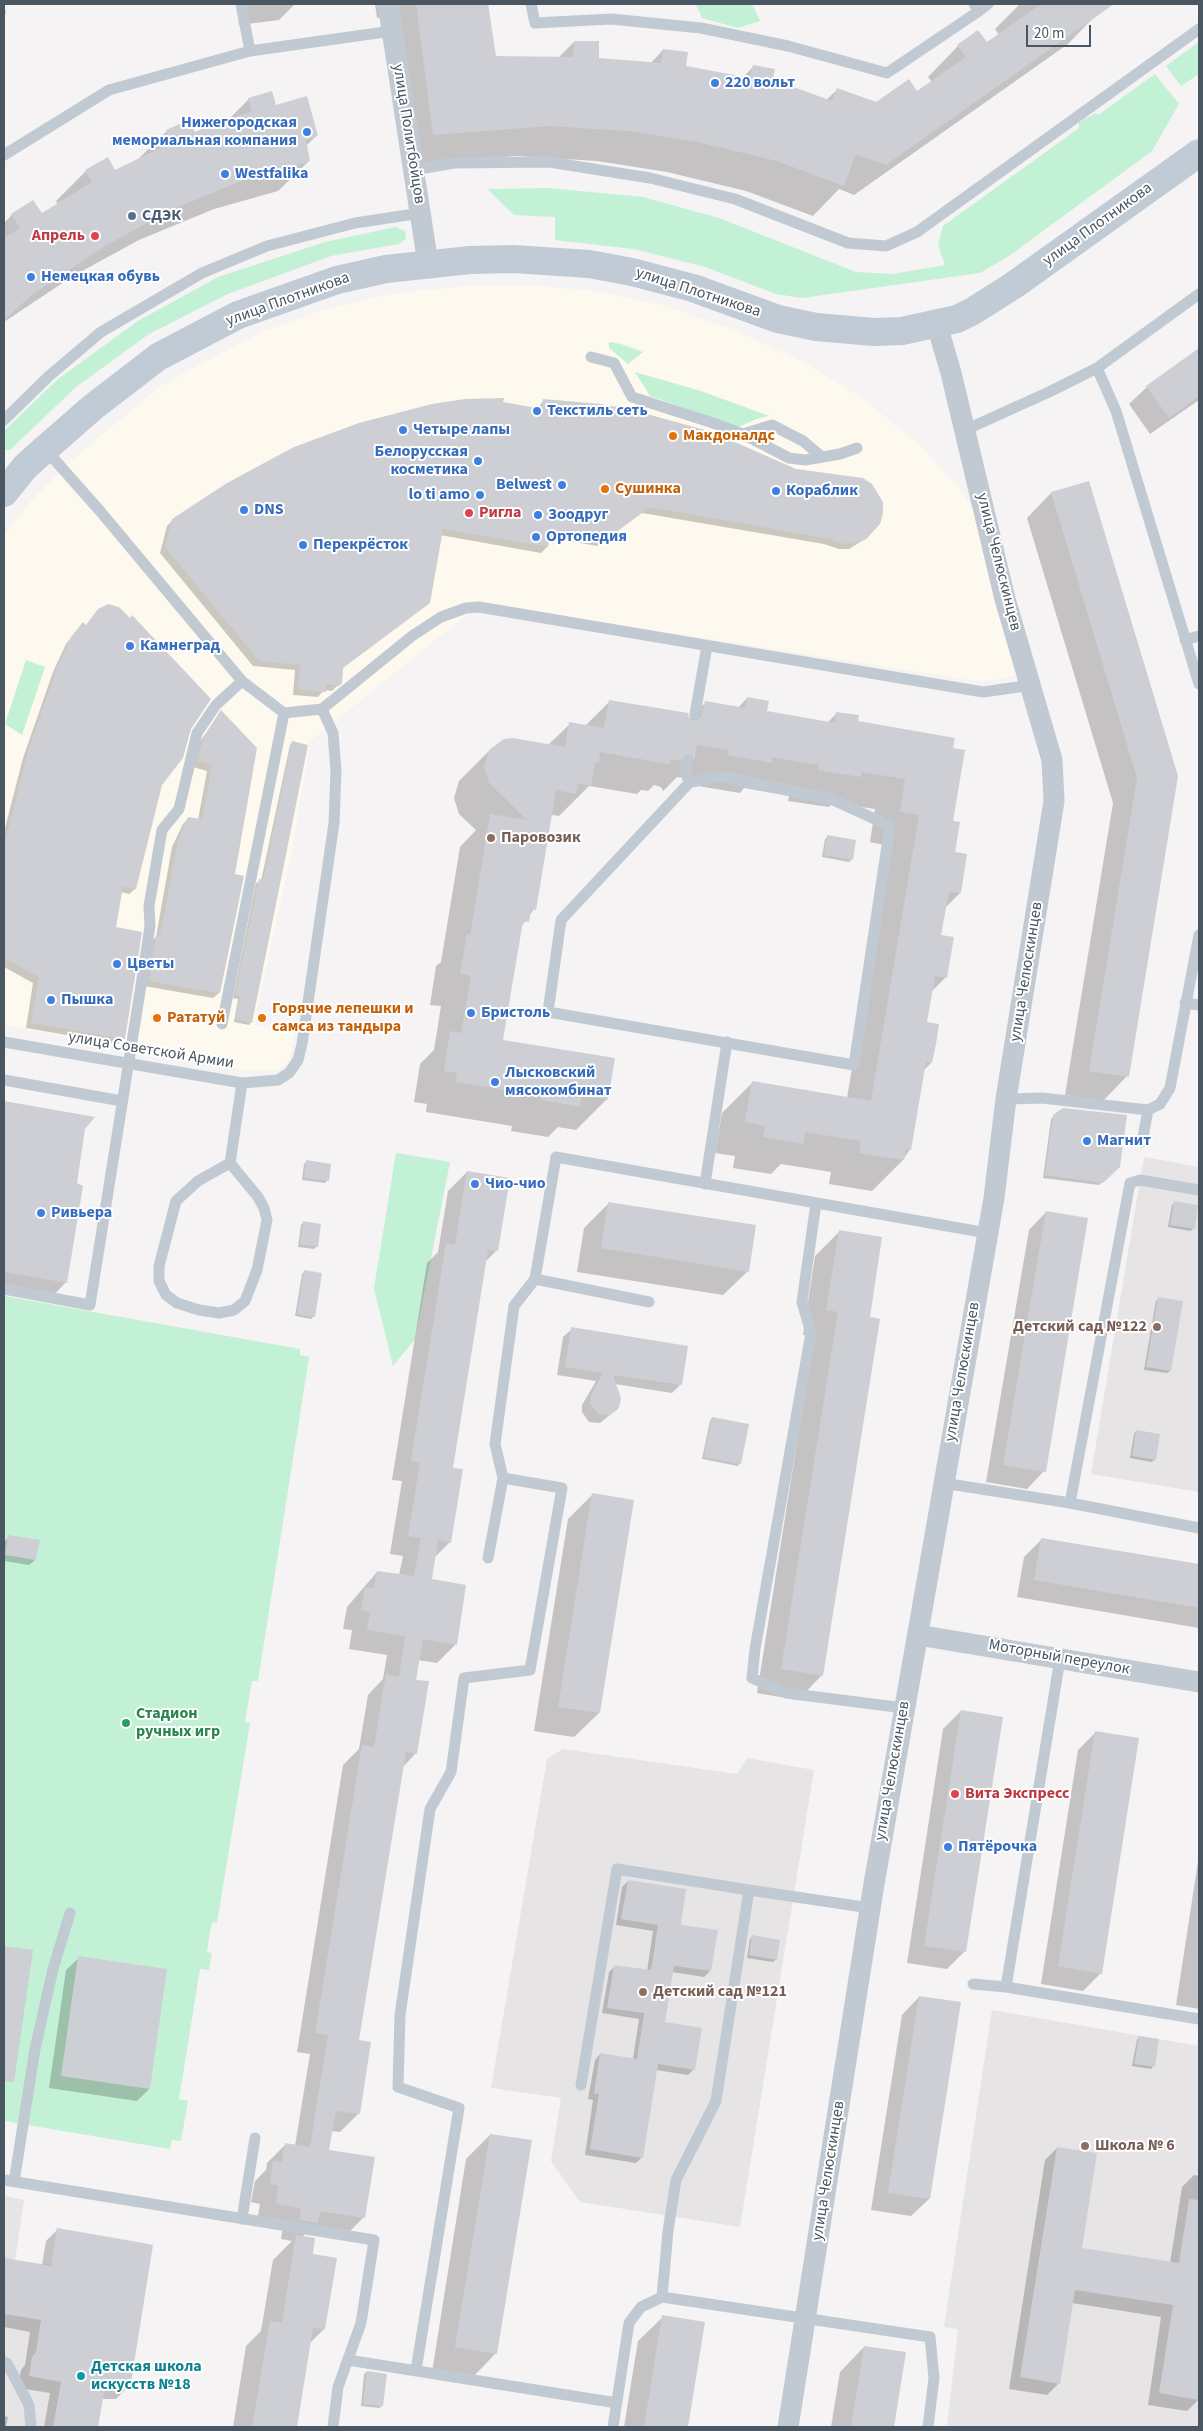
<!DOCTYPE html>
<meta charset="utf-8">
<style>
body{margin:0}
#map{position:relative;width:1203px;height:2431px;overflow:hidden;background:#f5f3f3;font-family:"Source Sans 3",sans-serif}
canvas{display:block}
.frame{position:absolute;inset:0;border:5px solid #4a5661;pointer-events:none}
.scale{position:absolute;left:1026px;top:25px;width:65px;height:22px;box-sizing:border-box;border:2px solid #4a5661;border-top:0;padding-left:6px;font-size:15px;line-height:18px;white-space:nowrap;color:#4a5661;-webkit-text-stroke:4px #fff;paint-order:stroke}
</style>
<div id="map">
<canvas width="1203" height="2431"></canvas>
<div class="frame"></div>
<div class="scale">20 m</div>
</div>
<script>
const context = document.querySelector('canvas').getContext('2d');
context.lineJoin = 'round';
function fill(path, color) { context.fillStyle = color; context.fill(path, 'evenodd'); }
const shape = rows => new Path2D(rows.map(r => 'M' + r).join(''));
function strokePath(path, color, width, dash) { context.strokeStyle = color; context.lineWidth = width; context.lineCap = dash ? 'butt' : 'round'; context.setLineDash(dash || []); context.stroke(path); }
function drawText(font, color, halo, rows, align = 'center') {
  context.font = font + ' "Source Sans 3",sans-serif'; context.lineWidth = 4; context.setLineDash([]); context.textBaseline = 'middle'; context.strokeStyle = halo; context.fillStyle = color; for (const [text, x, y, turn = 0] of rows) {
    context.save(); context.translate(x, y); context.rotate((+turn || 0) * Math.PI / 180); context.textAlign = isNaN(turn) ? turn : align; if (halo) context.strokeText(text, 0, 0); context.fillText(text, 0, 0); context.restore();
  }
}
const commercial = shape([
 [466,286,543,286,602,292,662,305,732,329,804,362,862,398,914,440,959,487,973,510,980,527,1015,675,996,680,976,681,482,603,310,741,293,846,254,1025,295,1033,289,1062,277,1071,244,1070,4,1025,4,536,30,502,74,458,163,384,260,333,322,310,396,293]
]);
const education = shape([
 [1144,1157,1199,1167,1199,1492,1091,1474],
 [563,1749,737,1774,747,1758,814,1770,740,2227,580,2202,551,2161,561,2098,491,2088,547,1759],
 [992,2010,1199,2046,1199,2427,947,2427,958,2329,944,2327],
 [4,2196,24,2200,15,2260,51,2265,57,2228,146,2243,152,2248,131,2382,124,2389,105,2386,98,2427,4,2427]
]);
const green = shape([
 [696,4,752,4,760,21,738,28,702,18],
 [1199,42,1199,74,1181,86,1166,66],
 [1155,74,1179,104,1152,151,1009,256,980,273,802,298,776,294,705,267,634,249,555,240,555,217,514,215,487,189,548,188,643,197,719,218,856,272,893,274,945,265,938,245,943,226,1079,128,1079,122,1096,113,1098,115],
 [396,227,405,231,406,239,399,244,331,256,228,294,149,334,76,387,10,450,4,450,4,431,58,379,138,321,218,277,325,242],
 [609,342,621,344,643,352,628,364,609,348],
 [635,372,701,391,769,416,759,418,738,427,650,396],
 [26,660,45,667,22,735,5,724],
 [396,1153,450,1162,415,1339,393,1366,374,1288],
 [4,1296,300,1349,300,1355,309,1357,258,1681,252,1681,245,1722,250,1723,217,1923,212,1922,209,1938,207,1952,212,1953,209,1970,200,1969,179,2099,188,2101,181,2141,172,2140,170,2149,4,2121]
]);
const shadow = shape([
 [4,4,6,13,4,15],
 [236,4,295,4,279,20,239,25],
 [375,4,488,4,495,57,558,58,574,42,598,59,651,63,663,50,684,67,742,78,754,66,770,84,826,100,837,90,876,103,917,93,932,82,928,77,958,46,986,44,999,35,995,29,1020,4,1091,4,1098,13,1068,44,854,195,839,189,813,216,746,191,667,172,597,161,517,156,403,165,384,17,377,18],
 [249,99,276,106,316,136,306,146,309,161,278,191,214,209,139,240,73,276,4,322,4,223,12,215,33,201,42,215,58,205,56,201,86,171,115,171,136,161,167,131,194,134,227,121],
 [1199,350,1199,400,1150,434,1129,404,1147,387],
 [544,400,879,523,867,538,849,549,839,549,824,544,642,513,597,546,548,537,547,547,541,553,440,535,341,669,340,683,332,691,324,690,318,697,293,695,295,670,253,666,160,553,167,526,173,520,502,403,537,409],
 [1088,483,1177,776,1127,1076,1103,1101,1065,1095,1113,803,1027,518,1051,493],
 [77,630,161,784,135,889,129,894,121,892,115,928,124,1038,118,1044,26,1028,33,983,4,967,4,832,23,758,53,672,66,644],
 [747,698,766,712,827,723,837,713,856,722,952,749,952,822,960,893,945,908,940,936,946,977,931,992,925,1023,931,1063,923,1071,910,1149,903,1160,872,1191,829,1184,831,1172,781,1164,771,1174,733,1168,735,1156,715,1153,722,1113,753,1082,847,1098,889,846,870,842,875,809,833,803,829,807,788,801,789,796,744,788,740,793,698,786,699,780,677,777,663,791,661,787,654,785,648,791,641,790,637,794,589,786,559,816,553,815,550,818,534,909,520,928,501,1041,607,1099,576,1130,558,1127,548,1137,511,1131,512,1126,426,1112,427,1104,414,1102,420,1064,434,1050,441,1006,430,1005,436,966,441,962,460,847,476,830,459,814,454,798,459,781,490,750,548,745,570,724,585,726,610,701,689,719,705,703,738,708],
 [221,712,233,875,219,993,213,998,144,986,151,942,156,937,172,847,183,824,189,818,198,820,207,771,193,767,199,743],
 [292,742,251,1022,249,1025,234,1022,238,999,233,998,256,883,261,881,290,745],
 [828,837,852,859,849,862,822,857,825,839],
 [4,1102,93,1118,84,1128,76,1184,66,1282,54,1295,4,1286],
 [1054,1116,1119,1167,1099,1185,1043,1178,1051,1119],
 [307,1161,327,1181,325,1183,302,1180,304,1164],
 [467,1172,496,1251,484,1263,452,1469,450,1542,434,1558,431,1580,456,1644,437,1663,418,1660,415,1681,416,1753,402,1768,358,2041,358,2114,340,2132,331,2131,328,2151,364,2217,345,2236,309,2230,302,2237,311,2255,324,2329,309,2344,295,2427,233,2427,246,2346,261,2331,273,2260,292,2241,281,2239,283,2226,257,2222,260,2204,251,2202,255,2181,266,2170,267,2163,286,2144,295,2146,310,2054,297,2052,343,1765,359,1749,368,1695,383,1679,387,1655,349,1649,352,1630,343,1629,347,1607,377,1572,399,1575,403,1556,390,1554,402,1481,392,1480,427,1263,438,1252,448,1191],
 [609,1203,748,1271,723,1295,577,1272,584,1228],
 [1174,1203,1193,1228,1191,1231,1168,1227,1172,1205],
 [1046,1212,1044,1471,1027,1489,986,1482,1029,1230],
 [303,1223,317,1246,314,1249,298,1247,301,1225],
 [840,1231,868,1318,822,1675,798,1700,757,1693,814,1336,803,1335,815,1256],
 [304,1272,314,1316,311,1319,295,1316,302,1274],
 [1159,1298,1170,1371,1167,1373,1144,1370,1156,1301],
 [572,1329,687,1347,680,1385,672,1393,615,1384,617,1409,600,1423,589,1422,582,1412,582,1405,596,1381,557,1375,563,1337],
 [712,1418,740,1463,738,1466,702,1459,710,1421],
 [1136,1431,1155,1459,1152,1462,1130,1458,1134,1434],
 [593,1494,599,1713,574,1737,534,1731,568,1519],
 [9,1537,35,1560,29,1565,4,1561,4,1542],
 [1041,1540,1199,1566,1199,1628,1017,1597,1024,1557],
 [961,1711,965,1951,947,1969,907,1963,943,1729],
 [1096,1732,1101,1973,1083,1991,1041,1984,1078,1750],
 [1199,1855,1199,2009,1176,2005],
 [628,1881,679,1926,716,1931,710,1971,704,1977,672,1972,664,2023,694,2069,688,2075,656,2070,642,2157,636,2163,585,2155,593,2100,588,2099,595,2060,600,2054,633,2059,639,2019,602,2013,609,1972,615,1966,647,1971,653,1931,616,1925,622,1887],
 [752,1937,776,1959,773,1962,747,1958,750,1939],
 [4,1947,32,1951,15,2068,4,2079],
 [79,1958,149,2089,137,2101,49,2088,66,1970],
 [919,1997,929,2199,911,2216,871,2210,902,2015],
 [1139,2037,1153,2067,1151,2069,1132,2066,1137,2040],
 [490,2135,496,2353,472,2378,432,2372,466,2159],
 [1057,2148,1080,2249,1170,2263,1182,2187,1194,2175,1199,2176,1199,2399,1187,2411,1148,2405,1161,2317,1072,2303,1059,2383,1047,2395,1009,2389,1045,2160],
 [58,2229,128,2387,116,2399,101,2399,96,2427,44,2427,50,2393,18,2388,21,2370,25,2365,30,2332,4,2327,4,2259,42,2265,46,2241],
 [663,2317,703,2323,686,2427,624,2427,638,2341],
 [864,2347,904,2354,893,2427,831,2427,840,2372],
 [367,2372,382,2406,379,2408,361,2406,364,2374],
 [4,2416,8,2417,6,2427,4,2427]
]);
const building = shape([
 [416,4,488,4,496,56,573,57,574,41,599,41,599,58,661,63,663,49,688,52,686,66,750,78,753,65,775,69,772,83,796,88,832,101,837,88,876,102,909,79,917,91,966,57,957,45,978,30,987,42,1041,4,1114,4,886,165,856,154,844,186,777,161,698,142,628,131,549,126,433,135],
 [272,91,276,105,307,96,318,136,306,140,310,161,246,179,171,210,105,246,33,294,4,320,4,238,20,228,11,214,33,200,42,213,92,182,85,170,108,157,115,170,171,143,166,130,189,120,195,132,224,120,252,112,248,98],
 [1199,348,1199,396,1169,418,1146,386],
 [504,398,503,402,542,409,543,399,601,404,629,409,712,432,796,469,863,478,872,484,883,502,883,513,880,524,866,539,856,543,845,544,830,539,649,507,604,541,551,531,548,547,443,529,430,603,343,668,342,683,339,686,326,684,326,692,298,689,300,665,259,661,165,547,172,519,227,483,294,447,359,423,432,404,465,399],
 [1089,481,1178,776,1129,1077,1089,1071,1137,778,1051,492],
 [108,604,119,607,130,618,132,615,211,699,191,729,183,758,162,785,136,889,123,886,116,927,142,932,125,1039,31,1023,39,977,4,958,4,846,28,751,58,665,71,637,83,622,86,625,98,609],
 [747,697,769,701,767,711,835,723,836,712,859,715,858,721,955,738,953,748,965,750,953,821,960,822,955,852,967,854,961,893,949,892,941,935,954,937,947,978,935,976,927,1022,939,1024,936,1044,932,1063,926,1062,911,1150,906,1149,904,1160,859,1153,861,1141,805,1132,803,1144,763,1137,765,1126,745,1122,752,1081,871,1101,919,815,900,812,905,779,861,772,861,777,818,770,819,765,772,757,772,763,728,755,729,750,697,745,694,761,692,756,686,755,680,761,670,759,669,764,600,752,599,763,595,762,591,786,578,783,576,794,556,790,536,910,531,909,529,922,523,921,503,1040,615,1058,608,1100,582,1095,580,1107,541,1100,542,1096,456,1082,457,1073,444,1071,450,1031,461,1033,471,976,460,974,467,934,470,935,490,814,527,820,489,783,484,766,490,749,504,739,513,738,565,747,569,722,604,728,609,700,688,713,690,719,694,721,701,718,705,701,745,708],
 [221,710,257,748,235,874,244,876,220,993,149,981,156,935,160,936,178,840,188,817,202,819,212,765,198,761,204,736],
 [292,741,308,745,252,1023,235,1019,240,996,235,996,259,879,263,880],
 [827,835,856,840,853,860,824,855],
 [4,1101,95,1117,85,1129,77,1183,83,1186,67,1283,4,1272],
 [1063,1108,1127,1115,1120,1167,1103,1183,1045,1175,1053,1115],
 [306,1160,331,1164,329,1181,304,1178],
 [467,1171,510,1178,498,1251,488,1250,453,1468,463,1469,451,1543,438,1540,432,1579,466,1585,457,1645,423,1639,416,1680,429,1681,417,1754,406,1752,359,2040,371,2042,360,2114,336,2111,329,2150,375,2157,365,2218,320,2211,318,2223,299,2220,301,2208,276,2204,278,2185,270,2184,273,2161,282,2162,285,2143,310,2147,328,2035,315,2033,362,1745,374,1747,386,1674,399,1677,405,1636,367,1630,370,1612,361,1610,365,1587,374,1588,377,1571,414,1576,421,1538,408,1536,420,1463,411,1461,446,1243,455,1245],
 [1174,1201,1198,1205,1195,1229,1170,1225],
 [608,1202,756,1225,749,1272,601,1248],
 [1046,1211,1088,1218,1046,1472,1003,1465],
 [303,1221,321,1224,318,1247,300,1244],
 [839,1230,882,1237,870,1317,880,1319,823,1676,781,1669,838,1312,826,1310],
 [304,1270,322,1273,315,1317,297,1314],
 [1158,1297,1183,1301,1171,1371,1146,1367],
 [571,1327,688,1346,682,1385,613,1375,621,1398,620,1404,618,1409,610,1415,598,1414,590,1403,591,1395,603,1373,565,1367],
 [712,1417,749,1424,741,1464,704,1457],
 [1136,1430,1160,1434,1156,1460,1132,1456],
 [592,1493,634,1500,600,1713,558,1707],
 [8,1535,40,1540,36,1560,5,1555],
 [1041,1538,1199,1564,1199,1608,1034,1580],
 [961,1710,1003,1717,966,1952,924,1946],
 [1095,1731,1139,1738,1102,1974,1058,1966],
 [628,1880,686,1889,681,1925,718,1930,711,1971,674,1966,665,2022,702,2028,695,2070,658,2064,643,2158,590,2149,599,2094,594,2094,600,2053,637,2059,644,2013,607,2008,614,1965,651,1970,658,1925,621,1919],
 [752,1935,780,1940,777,1960,749,1955],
 [4,1946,33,1950,14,2082,4,2081],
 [78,1956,167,1969,150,2089,61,2076],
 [919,1996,961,2002,930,2199,888,2193],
 [1139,2036,1159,2039,1155,2067,1134,2064],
 [490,2134,532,2140,497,2354,455,2347],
 [1057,2147,1097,2153,1082,2248,1179,2263,1189,2199,1199,2200,1199,2400,1159,2393,1173,2305,1075,2290,1060,2384,1020,2377],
 [57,2228,153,2245,131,2382,129,2387,124,2389,105,2386,98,2427,53,2427,61,2382,29,2376,32,2357,36,2352,41,2320,4,2314,4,2258,51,2266],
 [296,2235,315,2238,313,2254,337,2258,325,2329,313,2328,297,2427,252,2427,270,2321,282,2323],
 [662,2315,705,2322,688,2427,644,2427],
 [864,2346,906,2352,894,2427,851,2427],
 [367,2371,387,2374,383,2406,363,2404]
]);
const service = shape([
 [241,4,250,51],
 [531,4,535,23,611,19,701,28,788,46,887,73,979,11],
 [974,4,979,11,988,4],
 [4,155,109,90,250,51,392,31],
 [414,170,454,163,549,162,650,178,735,199,848,243,886,246,917,232,1199,29],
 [591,357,614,363,632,397,713,423,743,434,789,458,805,460,840,454,857,448],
 [1097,368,1116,411,1199,684],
 [4,420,49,376,101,332,202,273,267,246,355,223,421,213],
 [965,430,1049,392,1097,368,1199,294],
 [743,434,772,425,803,441,822,457],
 [45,449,100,511,242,681,284,713,322,709,412,636,441,617,466,608,479,607,983,692,1032,685],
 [1185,640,1199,636],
 [695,714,707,646],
 [687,762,685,769,689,783],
 [719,776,831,799,890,826,854,1065,548,1012,561,920,689,783,719,776],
 [1185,1003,1199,1005],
 [222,1024,284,713],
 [4,1042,242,1083,278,1080,289,1073,298,1060,302,1044,334,823,336,771,333,733,322,709],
 [4,1080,122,1101],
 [1006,1099,1042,1098,1148,1110,1160,1104,1170,1088,1199,935],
 [1142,1142,1148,1110],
 [230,1163,258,1197,264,1208,267,1220,257,1270,245,1301,234,1310,219,1313,199,1310,177,1303,166,1295,159,1281,159,1266,176,1201,198,1181,230,1163],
 [230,1163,242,1083],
 [705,1184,727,1042],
 [816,1203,802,1302,811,1333,755,1649,752,1678,786,1693,904,1708],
 [535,1279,649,1302],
 [4,1289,90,1305,142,979,150,926,149,906,162,830,179,809,197,733,216,705,242,681],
 [943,1483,1070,1503,1199,1528],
 [1070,1503,1130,1183,1140,1180,1199,1190],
 [488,1558,503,1478],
 [973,1984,1006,1987,1199,2019],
 [1006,1987,1060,1659],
 [581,2085,617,1869,749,1890],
 [4,2180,374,2240,361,2323,338,2387,333,2427],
 [14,2182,35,2049,53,1969,70,1913],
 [242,2219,255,2138],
 [662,2297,668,2231,676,2180,716,2101,749,1890,870,1908],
 [348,2360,617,2403],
 [4,2362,7,2363,29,2405,31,2427],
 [416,2370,459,2108,398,2087,400,2015,430,1809,451,1772,464,1678,530,1670,562,1488,503,1478,495,1444,514,1306,535,1279,556,1157,987,1233],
 [613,2427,629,2323,641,2307,662,2297,930,2337,934,2378,928,2427]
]);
const minor = shape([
 [388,4,428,264],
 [918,1635,1199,1682],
 [788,2427,874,1884,994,1198,1006,1099,1054,801,1052,760,1005,599,951,373,937,325]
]);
const secondary = shape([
 [4,493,25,467,45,449,93,407,158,357,238,315,337,280,386,269,470,260,513,259,589,264,632,272,693,288,778,319,816,327,874,332,902,331,957,319,973,311,1014,285,1199,153]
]);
const markers = [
 [715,83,5,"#3f7fe0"],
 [307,132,5,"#3f7fe0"],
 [225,174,5,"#3f7fe0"],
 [132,216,5,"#5c6f8a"],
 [95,236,5,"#e0444e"],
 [31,277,5,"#3f7fe0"],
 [537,411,5,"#3f7fe0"],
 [403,430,5,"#3f7fe0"],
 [673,436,5,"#e8710a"],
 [478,461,5,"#3f7fe0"],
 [562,485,5,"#3f7fe0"],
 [605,489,5,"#e8710a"],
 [776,491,5,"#3f7fe0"],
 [480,495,5,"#3f7fe0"],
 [244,510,5,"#3f7fe0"],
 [469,513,5,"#e0444e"],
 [538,515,5,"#3f7fe0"],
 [536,537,5,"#3f7fe0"],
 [303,545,5,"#3f7fe0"],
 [130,646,5,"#3f7fe0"],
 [491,838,5,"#8d6e63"],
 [117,964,5,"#3f7fe0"],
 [51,1000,5,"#3f7fe0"],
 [471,1013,5,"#3f7fe0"],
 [157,1018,5,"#e8710a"],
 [262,1018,5,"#e8710a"],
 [495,1082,5,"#3f7fe0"],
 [1087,1141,5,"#3f7fe0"],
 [475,1184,5,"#3f7fe0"],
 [41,1213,5,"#3f7fe0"],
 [1157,1327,5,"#8d6e63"],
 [126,1723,5,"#2e9e5b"],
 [955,1794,5,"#e0444e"],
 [948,1847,5,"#3f7fe0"],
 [643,1992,5,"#8d6e63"],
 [1085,2146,5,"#8d6e63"],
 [81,2376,5,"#0f9aa8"]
];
const shopNames = [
 ["220 вольт",725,83],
 ["Нижегородская",297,123,"right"],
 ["мемориальная компания",297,141,"right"],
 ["Westfalika",235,174],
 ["Немецкая обувь",41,277],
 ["Текстиль сеть",547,411],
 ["Четыре лапы",413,430],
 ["Белорусская",468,452,"right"],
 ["косметика",468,470,"right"],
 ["Belwest",552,485,"right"],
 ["Кораблик",786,491],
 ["lo ti amo",470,495,"right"],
 ["DNS",254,510],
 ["Зоодруг",548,515],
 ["Ортопедия",546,537],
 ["Перекрёсток",313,545],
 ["Камнеград",140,646],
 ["Цветы",127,964],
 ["Пышка",61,1000],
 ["Бристоль",481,1013],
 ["Лысковский",505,1073],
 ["мясокомбинат",505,1091],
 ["Магнит",1097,1141],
 ["Чио-чио",485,1184],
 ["Ривьера",51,1213],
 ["Пятёрочка",958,1847]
];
const streetNames = [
 ["улица Политбойцов",408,134,81],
 ["улица Плотникова",1098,225,-36],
 ["улица Плотникова",698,293,18],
 ["улица Плотникова",288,300,-20],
 ["улица Челюскинцев",998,562,76],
 ["улица Челюскинцев",1027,972,-81],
 ["улица Советской Армии",151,1051,9],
 ["улица Челюскинцев",963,1372,-80],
 ["Моторный переулок",1059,1658,10],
 ["улица Челюскинцев",893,1771,-80],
 ["улица Челюскинцев",829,2171,-81]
];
const serviceNames = [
 ["СДЭК",142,216]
];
const healthNames = [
 ["Апрель",85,236,"right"],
 ["Ригла",479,513],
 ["Вита Экспресс",965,1794]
];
const foodNames = [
 ["Макдоналдс",683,436],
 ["Сушинка",615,489],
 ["Горячие лепешки и",272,1009],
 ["самса из тандыра",272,1027],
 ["Рататуй",167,1018]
];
const educationNames = [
 ["Паровозик",501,838],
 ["Детский сад №122",1147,1327,"right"],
 ["Детский сад №121",653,1992],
 ["Школа № 6",1095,2146]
];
const leisureNames = [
 ["Стадион",136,1714],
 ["ручных игр",136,1732]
];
const cultureNames = [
 ["Детская школа",91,2367],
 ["искусств №18",91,2385]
];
fill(commercial, '#fdf9ef');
fill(education, '#e6e4e5');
fill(green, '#c3f1d5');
fill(shadow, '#0003');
fill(building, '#cdcfd5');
strokePath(service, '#c1cad2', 11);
strokePath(minor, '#c1cad2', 21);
strokePath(secondary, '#c1cbd6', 28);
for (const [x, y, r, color] of markers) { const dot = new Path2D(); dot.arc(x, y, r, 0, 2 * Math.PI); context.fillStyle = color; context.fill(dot); strokePath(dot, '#fff', 2); }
drawText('bold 16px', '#366cbe', '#fff', shopNames, 'left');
drawText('16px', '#4a5661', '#fff', streetNames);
drawText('bold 16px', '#4e5e75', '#fff', serviceNames, 'left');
drawText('bold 16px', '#be3a42', '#fff', healthNames, 'left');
drawText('bold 16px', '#c56008', '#fff', foodNames, 'left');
drawText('bold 16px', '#785e54', '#fff', educationNames, 'left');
drawText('bold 16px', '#27864d', '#fff', leisureNames, 'left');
drawText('bold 16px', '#0d838f', '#fff', cultureNames, 'left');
</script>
